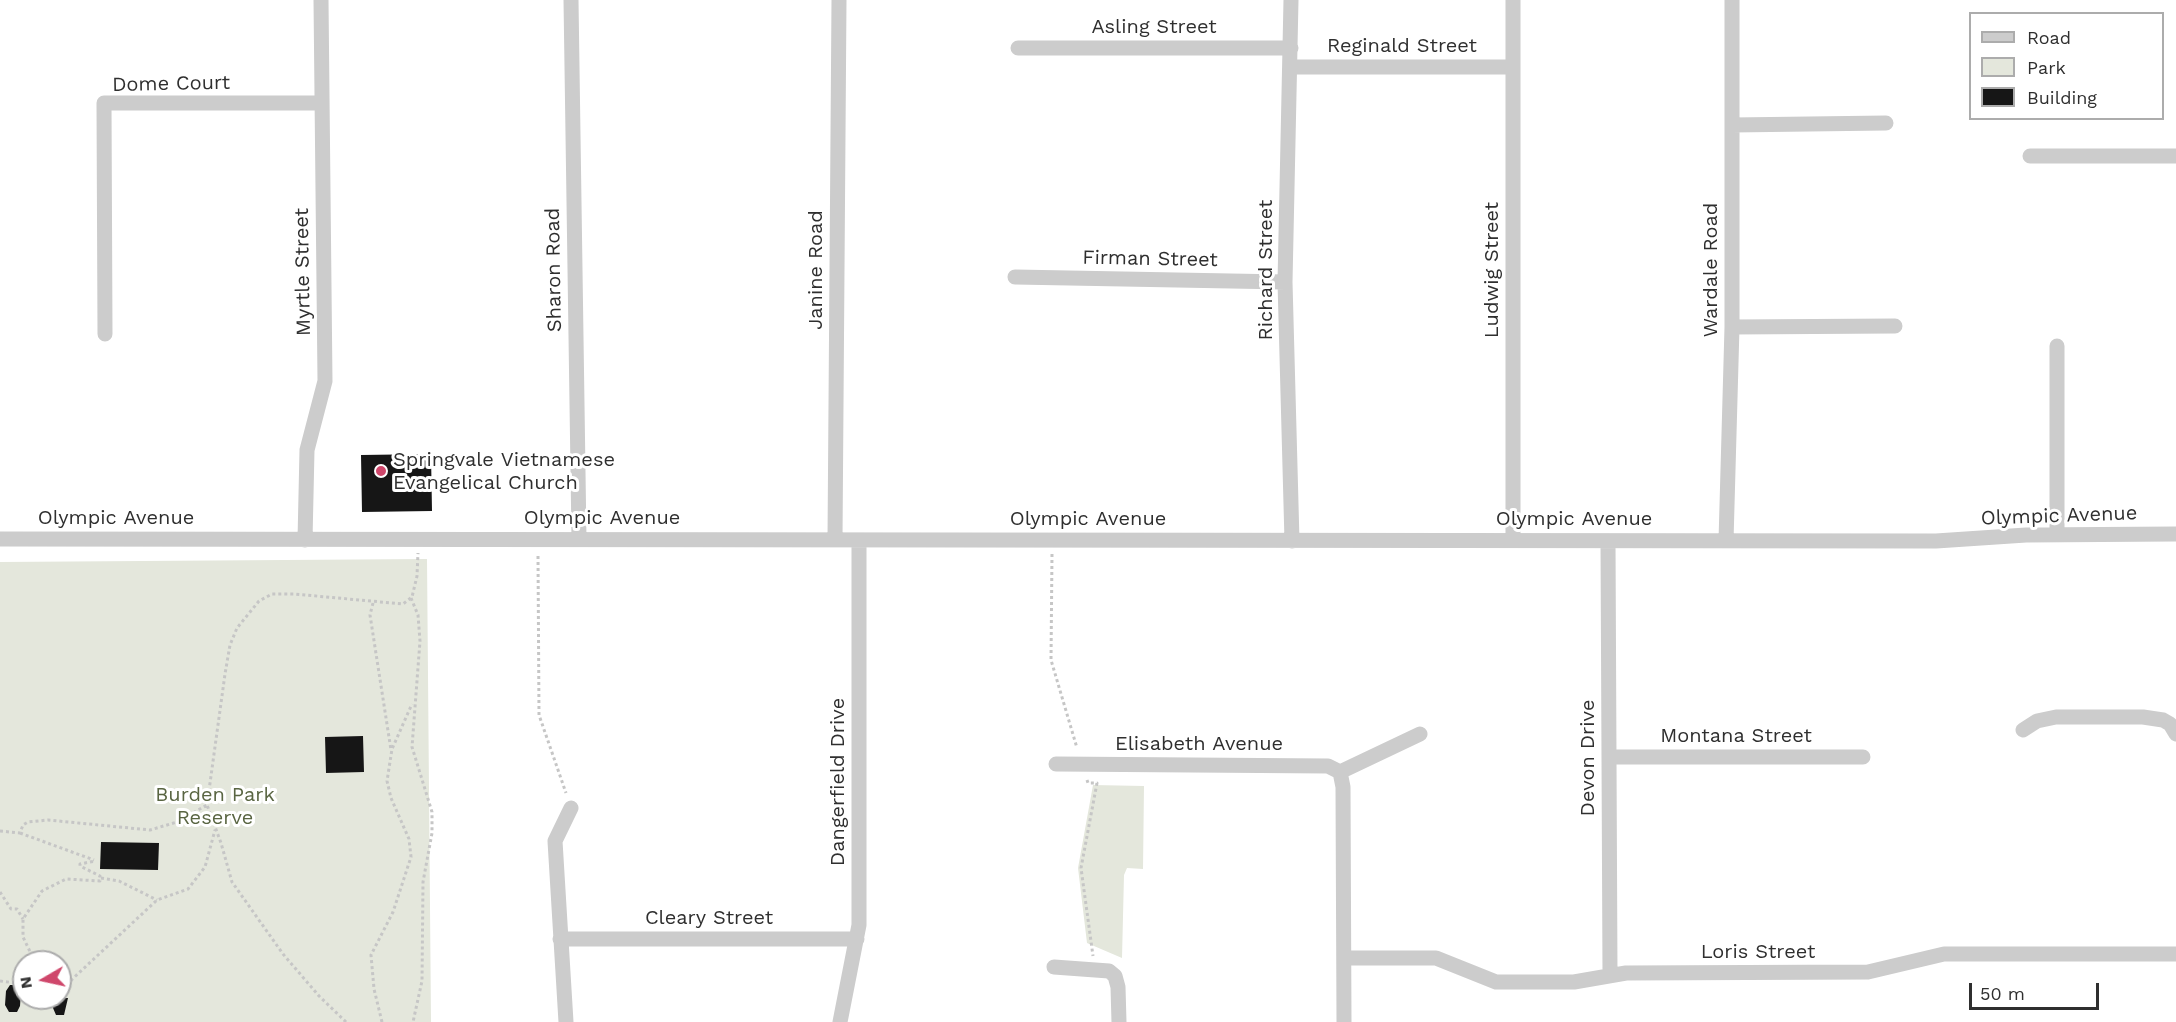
<!DOCTYPE html>
<style>
body{margin:0}
#map{position:relative;width:2176px;height:1022px;overflow:hidden;background:#fff;font-family:"Work Sans",sans-serif}
canvas{display:block}
.legend{position:absolute;left:1969px;top:12px;width:195px;height:108px;box-sizing:border-box;background:#fff;border:2px solid #acacac;margin:0;padding:8px 10px;list-style:none;font-size:18px;color:#2f2f2f}
.legend li{display:flex;align-items:center;gap:12px;height:30px}
.legend b{width:30px;border:2px solid #acacac}
.north{position:absolute;left:12px;top:950px;width:60px;height:60px;box-sizing:border-box;background:#fff;border:2px solid #acacac;border-radius:50%;rotate:261deg;font-size:16px;font-weight:700;line-height:24px;text-align:center;color:#2f2f2f}
.north::after{content:'';display:block;margin:auto;width:21px;height:27px;background:#cf476b;clip-path:polygon(50% 0,100% 100%,50% 72%,0 100%)}
.scale{position:absolute;left:1969px;top:983px;width:130px;height:27px;box-sizing:border-box;border:3px solid #2f2f2f;border-top:0;padding-left:8px;font-size:18px;line-height:21px;white-space:nowrap;color:#2f2f2f;-webkit-text-stroke:4px #fff;paint-order:stroke}
</style>
<div id="map">
<canvas width="2176" height="1022"></canvas>
<ul class="legend">
<li><b style="height:8px;background:#ccc"></b>Road</li>
<li><b style="height:16px;background:#e4e7dc"></b>Park</li>
<li><b style="height:16px;background:#161616"></b>Building</li>
</ul>
<div class="north">N</div>
<div class="scale">50 m</div>
</div>
<script>
const context = document.querySelector('canvas').getContext('2d');
context.lineJoin = 'round';
function fill(path, color) { context.fillStyle = color; context.fill(path, 'evenodd'); }
const shape = rows => new Path2D(rows.map(r => 'M' + r).join(''));
function strokePath(path, color, width, dash) { context.strokeStyle = color; context.lineWidth = width; context.lineCap = dash ? 'butt' : 'round'; context.setLineDash(dash || []); context.stroke(path); }
function drawText(font, color, halo, rows, align = 'center') {
  context.font = font + ' "Work Sans",sans-serif'; context.lineWidth = 6; context.setLineDash([]); context.textBaseline = 'middle'; context.strokeStyle = halo; context.fillStyle = color; for (const [text, x, y, turn = 0] of rows) {
    context.save(); context.translate(x, y); context.rotate((+turn || 0) * Math.PI / 180); context.textAlign = isNaN(turn) ? turn : align; if (halo) context.strokeText(text, 0, 0); context.fillText(text, 0, 0); context.restore();
  }
}
const green = shape([
 [427,559,431,1022,0,1022,0,562],
 [24,962,60,962,60,998,24,998],
 [1093,785,1144,786,1143,869,1127,868,1124,875,1122,958,1087,943,1078,868]
]);
const building = shape([
 [431,454,432,511,362,512,361,455],
 [363,736,364,772,326,773,325,737],
 [101,842,159,843,158,870,100,869],
 [10,985,18,985,21,992,20,1006,17,1012,9,1012,5,1005,6,991],
 [53,998,68,998,64,1015,56,1015,53,1008]
]);
const path = shape([
 [1052,554,1051,660,1077,748],
 [538,556,539,715,566,793],
 [411,598,418,615,420,641,412,747,432,812,432,833,423,882,422,981,413,1022],
 [373,603,370,615,391,750],
 [1087,780,1088,783,1097,783,1081,868,1093,956],
 [0,831,20,833,23,825,28,822,48,820,150,830,177,822,207,805],
 [20,833,94,860],
 [101,878,119,881,157,900],
 [0,892,11,909,17,909,23,919],
 [35,962,23,937,23,919,42,891,66,879,100,881,100,876,80,866,80,864,95,861],
 [0,981,24,984],
 [60,984,67,984,157,900,188,889,205,867,215,830],
 [346,1022,319,996,283,954,232,882,221,843,207,805,225,674,230,645,237,628,259,601,272,594,294,594,403,604,412,597,417,576,418,553],
 [382,1022,374,989,371,955,393,912,411,857,409,839,391,798,387,781,392,749,412,704]
]);
const minor = shape([
 [571,0,579,538],
 [1291,0,1285,282,1292,541],
 [1513,0,1513,540],
 [1018,48,1291,48],
 [1290,67,1513,67],
 [1732,125,1886,123],
 [2030,156,2176,156],
 [1015,277,1285,282],
 [1732,327,1895,326],
 [105,334,104,103,322,103],
 [2057,346,2057,534],
 [0,539,1936,541,2026,535,2176,534],
 [835,539,839,0],
 [305,540,307,450,325,381,321,0],
 [1608,541,1610,975],
 [1726,541,1732,327,1732,0],
 [2023,730,2037,721,2056,717,2143,717,2163,720,2170,724,2176,734],
 [1609,757,1863,757],
 [1056,764,1328,766,1340,772,1420,734],
 [1340,772,1343,787,1344,1022],
 [560,939,857,939],
 [1344,958,1436,958,1496,982,1574,982,1626,973,1868,972,1944,954,2176,954],
 [1054,967,1109,971,1115,976,1118,987,1119,1022],
 [566,1022,555,841,571,808],
 [840,1022,859,925,859,540]
]);
const markers = [
 [381,471,6,"#cf476b"]
];
const streetNames = [
 ["Asling Street",1154,27],
 ["Reginald Street",1402,46],
 ["Dome Court",171,84,-1],
 ["Firman Street",1150,259,1],
 ["Sharon Road",554,270,-91],
 ["Janine Road",816,270,-90],
 ["Richard Street",1266,270,-90],
 ["Ludwig Street",1492,270,-90],
 ["Wardale Road",1711,270,-90],
 ["Myrtle Street",303,272,-91],
 ["Olympic Avenue",2059,516,-2],
 ["Olympic Avenue",116,518],
 ["Olympic Avenue",602,518],
 ["Olympic Avenue",1088,519],
 ["Olympic Avenue",1574,519],
 ["Montana Street",1736,736],
 ["Elisabeth Avenue",1199,744],
 ["Devon Drive",1588,758,-90],
 ["Dangerfield Drive",838,782,-90],
 ["Cleary Street",709,918],
 ["Loris Street",1758,952]
];
const poiNames = [
 ["Springvale Vietnamese",393,460],
 ["Evangelical Church",393,483]
];
const parkNames = [
 ["Burden Park",215,795],
 ["Reserve",215,818]
];
fill(green, '#e4e7dc');
fill(building, '#161616');
strokePath(path, '#c6c6c6', 3, [3, 3]);
strokePath(minor, '#ccc', 15);
for (const [x, y, r, color] of markers) { const dot = new Path2D(); dot.arc(x, y, r, 0, 2 * Math.PI); context.fillStyle = color; context.fill(dot); strokePath(dot, '#fff', 2); }
drawText('20px', '#2f2f2f', '#fff', streetNames);
drawText('20px', '#2f2f2f', '#fff', poiNames, 'left');
drawText('20px', '#596542', '#fff', parkNames);
</script>
